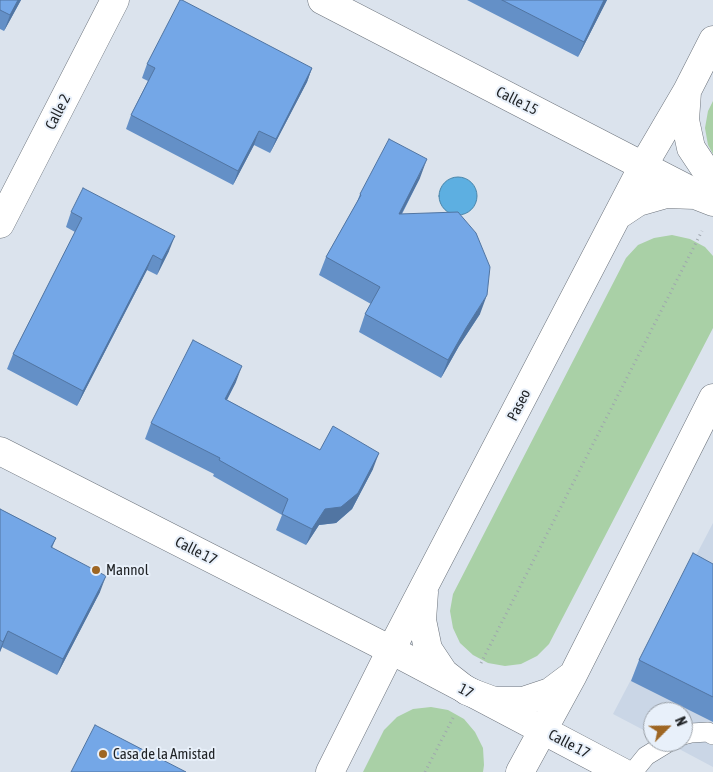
<!DOCTYPE html>
<style>
body{margin:0}
#map{position:relative;width:713px;height:772px;overflow:hidden;background:#dbe3ed;font-family:"Asap Condensed",sans-serif}
canvas{display:block}
.north{position:absolute;left:643px;top:702px;width:50px;height:50px;box-sizing:border-box;background:#e8f0fa;border:1px solid #989ea5;border-radius:50%;rotate:67deg;font-size:14px;font-weight:700;line-height:20px;text-align:center;color:#1f2225}
.north::after{content:'';display:block;margin:auto;width:18px;height:22px;background:#9e6623;clip-path:polygon(50% 0,100% 100%,50% 72%,0 100%)}
</style>
<div id="map">
<canvas width="713" height="772"></canvas>
<div class="north">N</div>
</div>
<script>
const context = document.querySelector('canvas').getContext('2d');
context.lineJoin = 'round';
function fill(path, color) { context.fillStyle = color; context.fill(path, 'evenodd'); }
const shape = rows => new Path2D(rows.map(r => 'M' + r).join(''));
function strokePath(path, color, width, dash) { context.strokeStyle = color; context.lineWidth = width; context.lineCap = dash ? 'butt' : 'round'; context.setLineDash(dash || []); context.stroke(path); }
function drawText(font, color, halo, rows, align = 'center') {
  context.font = font + ' "Asap Condensed",sans-serif'; context.lineWidth = 4; context.setLineDash([]); context.textBaseline = 'middle'; context.strokeStyle = halo; context.fillStyle = color; for (const [text, x, y, turn = 0] of rows) {
    context.save(); context.translate(x, y); context.rotate((+turn || 0) * Math.PI / 180); context.textAlign = isNaN(turn) ? turn : align; if (halo) context.strokeText(text, 0, 0); context.fillText(text, 0, 0); context.restore();
  }
}
const built = shape([
 [713,523,713,767,666,742,683,742,683,712,653,712,653,735,613,714]
]);
const green = shape([
 [713,101,713,154,708,145,705,128,708,111],
 [672,235,690,239,705,247,713,256,713,328,549,644,537,656,521,664,505,666,488,663,473,655,460,643,453,628,450,611,453,594,626,258,638,245,654,238],
 [431,707,448,710,464,719,475,732,483,748,484,765,483,772,363,772,384,730,397,717,413,709]
]);
const water = shape([
 '439 196a19 19 0 1 1 38 0a19 19 0 1 1-38 0Z'
]);
const path = shape([
 [481,663,702,231],
 [425,772,453,718]
]);
const lane = shape([
 [683,735,691,733,708,732,713,735],
 [633,772,646,756,669,742]
]);
const street = shape([
 [322,0,643,166],
 [0,224,115,0]
]);
const secondary = shape([
 [643,166,705,198],
 [0,451,391,650,622,772]
]);
const primary = shape([
 [687,92,685,120,691,148,707,172,713,178],
 [617,216,638,202,666,194,695,195,713,202],
 [424,592,422,620,428,649,444,673,467,691,494,701,523,701,550,692,570,677],
 [330,772,391,650,643,166,687,91,713,40],
 [520,772,573,675,713,398]
]);
const wall = shape([
 [0,0,21,0,4,31,0,29],
 [467,0,607,0,578,57],
 [147,64,312,68,307,82,270,153,254,145,233,185,126,129,131,115,148,81,142,78],
 [420,178,402,214,480,314,459,346,441,378,359,332,365,314,371,304,319,275,326,257,357,202,360,194],
 [71,212,169,251,157,275,147,270,77,406,7,369,13,354,75,232,66,227],
 [236,382,227,400,320,450,373,469,352,509,336,523,319,525,306,545,276,530,282,515,213,476,214,474,145,439,151,423],
 [0,509,56,538,52,548,100,592,57,675,2,647,0,652],
 [713,564,713,722,631,681,639,660]
]);
const shadedWall = shape([
 [18,0,21,0,4,31,10,15],
 [604,0,607,0,578,57,584,42],
 [312,68,307,82,270,153,276,139],
 [259,131,254,145,233,185,238,171],
 [427,159,420,178,392,232,399,214],
 [175,236,169,251,157,275,162,260],
 [153,255,147,270,77,406,83,391],
 [487,295,480,314,459,346,441,378,448,360,466,328],
 [242,366,236,382,219,415,225,399],
 [379,453,373,469,352,509,336,523,319,525,306,545,312,529,325,509],
 [106,576,100,592,57,675,63,659],
 [8,631,2,647,0,652,0,649,3,642]
]);
const building = shape([
 [0,0,18,0,10,15,0,10,0,0],
 [180,0,182,0,312,68,276,139,259,131,238,171,131,115,155,68,147,64,180,0],
 [502,0,604,0,584,42,502,0],
 [389,139,427,159,399,214,458,212,476,233,490,267,487,295,466,328,448,360,365,314,380,287,326,257,361,195,360,194,389,139],
 [83,188,175,236,162,260,153,255,83,391,13,354,82,218,71,212,83,188],
 [193,340,242,366,225,399,320,450,333,426,379,453,358,493,341,507,325,509,312,529,282,514,288,499,219,460,220,458,151,423,193,340],
 [0,509,56,538,51,547,106,576,63,659,8,631,3,642,0,640,0,509],
 [693,553,713,564,713,697,639,660,693,553],
 [95,725,186,772,71,772,95,725]
]);
const markers = [
 [96,570,5,"#9e6623"],
 [103,754,5,"#9e6623"]
];
const streetNames = [
 ["Calle 15",517,101,27],
 ["Calle 2",58,112,-63],
 ["Paseo",519,405,-63],
 ["Calle 17",196,551,27],
 ["17",466,691,28],
 ["Calle 17",569,744,28]
];
const poiNames = [
 ["Mannol",106,570],
 ["Casa de la Amistad",113,754]
];
fill(built, '#cad6e6');
fill(green, '#a9d0a6');
fill(water, '#5dafe1');
strokePath(water, '#4a85a9', 1);
strokePath(lane, '#6c737c', 20);
strokePath(street, '#6c737c', 29);
strokePath(secondary, '#6c737c', 29);
strokePath(primary, '#6c737c', 29);
strokePath(path, '#9fa6ae', 3, [1, 4]);
strokePath(lane, '#fff', 19);
strokePath(street, '#fff', 28);
strokePath(secondary, '#fff', 28);
strokePath(primary, '#fff', 28);
fill(wall, '#6490c7');
fill(shadedWall, '#5175a2');
fill(building, '#74a7e7');
strokePath(building, '#5175a2', 1);
for (const [x, y, r, color] of markers) { const dot = new Path2D(); dot.arc(x, y, r, 0, 2 * Math.PI); context.fillStyle = color; context.fill(dot); strokePath(dot, '#e8f0fa', 2); }
drawText('15px', '#1f2225', '#e8f0fa', streetNames);
drawText('15px', '#1f2225', '#e8f0fa', poiNames, 'left');
</script>
